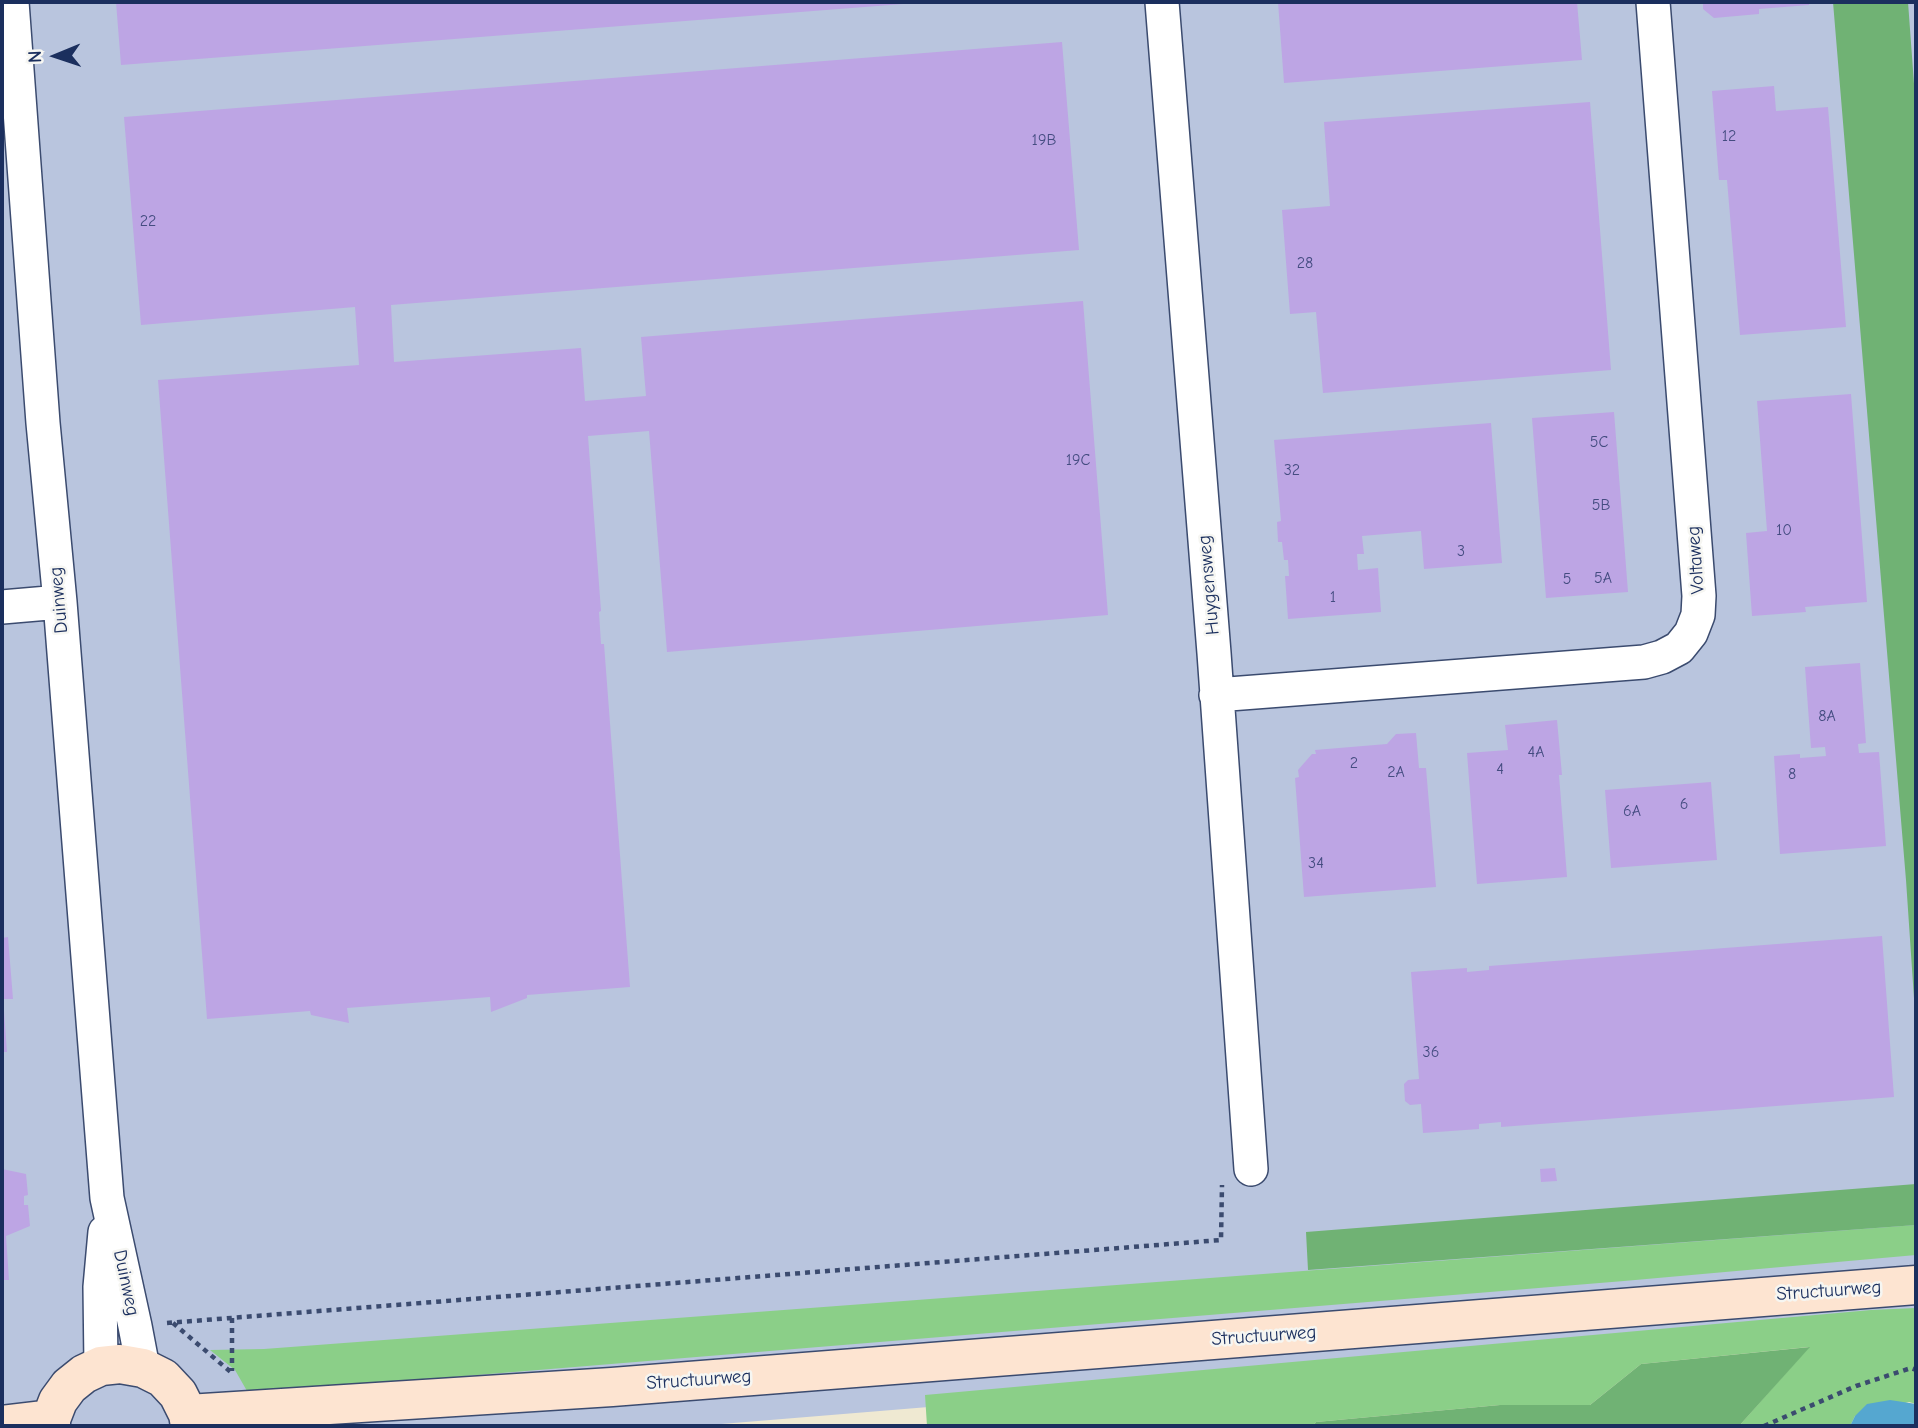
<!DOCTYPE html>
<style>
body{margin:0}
#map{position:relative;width:1918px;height:1428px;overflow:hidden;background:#efe9d2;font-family:"Comic Neue",sans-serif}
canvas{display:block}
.frame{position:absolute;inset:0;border:4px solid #1b2f5e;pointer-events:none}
.north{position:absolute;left:21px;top:21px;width:70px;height:70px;-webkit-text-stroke:5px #f6f6f2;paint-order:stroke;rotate:268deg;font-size:19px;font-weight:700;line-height:28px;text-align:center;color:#1b2f5e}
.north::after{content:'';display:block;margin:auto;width:24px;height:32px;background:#1b2f5e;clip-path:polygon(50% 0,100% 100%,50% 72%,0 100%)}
</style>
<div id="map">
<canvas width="1918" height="1428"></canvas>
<div class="frame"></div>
<div class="north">N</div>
</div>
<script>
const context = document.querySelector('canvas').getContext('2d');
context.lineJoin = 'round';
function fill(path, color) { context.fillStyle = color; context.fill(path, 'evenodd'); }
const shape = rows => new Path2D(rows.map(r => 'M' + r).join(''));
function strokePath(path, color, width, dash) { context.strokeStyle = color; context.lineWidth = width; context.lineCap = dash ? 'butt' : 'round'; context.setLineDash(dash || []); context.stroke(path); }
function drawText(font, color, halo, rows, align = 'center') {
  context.font = font + ' "Comic Neue",sans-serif'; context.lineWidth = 5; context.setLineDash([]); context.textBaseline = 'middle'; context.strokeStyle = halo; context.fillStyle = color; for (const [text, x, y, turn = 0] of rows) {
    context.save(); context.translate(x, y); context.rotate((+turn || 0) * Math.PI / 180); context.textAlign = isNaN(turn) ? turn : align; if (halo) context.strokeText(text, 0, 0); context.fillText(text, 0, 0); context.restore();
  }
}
const industrial = shape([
 [2,2,1916,2,1916,1326,697,1426,2,1426]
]);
const green = shape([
 [1916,1225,1916,1255,1624,1281,294,1390,247,1391,235,1370,210,1350,264,1349],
 [1916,1308,1916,1404,1909,1402,1855,1416,1850,1426,1739,1426,1809,1347,1641,1364,1590,1405,1500,1405,1316,1422,1313,1426,927,1426,925,1395,1871,1310]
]);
const forest = shape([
 [1833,2,1908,2,1916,111,1916,1028,1906,880],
 [1916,1184,1916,1225,1308,1270,1306,1232],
 [1810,1347,1739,1426,1313,1426,1316,1422,1500,1405,1590,1405,1641,1364]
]);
const water = shape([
 [1890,1400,1916,1404,1916,1426,1850,1426,1855,1416,1867,1404]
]);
const building = shape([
 [116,2,903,2,903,4,121,65],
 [1278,2,1577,2,1582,60,1284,83],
 [1703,2,1809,2,1809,5,1759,9,1759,14,1714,18,1703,9],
 [1062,42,1079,250,391,305,394,362,581,348,585,401,646,396,641,337,1083,301,1108,615,667,652,649,431,588,436,601,611,599,612,601,644,604,644,630,987,527,995,527,998,491,1012,490,997,347,1008,349,1023,311,1015,310,1011,207,1019,158,380,359,365,355,307,141,325,124,117],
 [1774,86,1776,111,1828,107,1846,327,1740,335,1727,180,1719,180,1712,91],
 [1590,102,1611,370,1323,393,1316,312,1290,314,1282,210,1330,206,1324,122],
 [1851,394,1867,602,1805,607,1806,612,1752,616,1746,533,1767,531,1757,401],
 [1614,412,1628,592,1546,598,1532,418],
 [1491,423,1502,563,1424,569,1421,531,1362,536,1364,554,1357,554,1358,570,1378,568,1381,612,1288,619,1285,576,1289,576,1288,560,1284,560,1282,542,1278,542,1277,522,1281,521,1274,440],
 [1860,663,1866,743,1858,744,1859,753,1879,752,1886,846,1780,854,1774,756,1800,754,1800,758,1826,756,1825,747,1811,748,1805,667],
 [1557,720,1562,775,1559,775,1567,877,1477,884,1467,753,1508,750,1505,725],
 [1416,733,1419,768,1426,768,1436,887,1304,897,1295,778,1299,777,1298,770,1312,754,1316,754,1315,750,1387,744,1396,734],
 [1711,782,1717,860,1611,868,1605,790],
 [1882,936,1894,1097,1501,1127,1501,1122,1479,1124,1479,1129,1423,1133,1421,1104,1410,1105,1405,1101,1404,1084,1408,1080,1419,1079,1411,972,1467,968,1467,972,1489,970,1489,966],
 [8,937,13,999,2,999,2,938],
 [2,1011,4,1011,7,1052,2,1052],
 [1555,1168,1557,1181,1541,1182,1540,1169],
 [2,1169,26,1174,28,1195,24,1196,24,1205,28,1205,30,1226,6,1236,9,1280,2,1280]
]);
const path = shape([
 [232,1318,232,1371],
 [167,1323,1221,1240,1222,1185],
 [173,1323,233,1374],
 [1764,1426,1856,1386,1911,1368,1916,1370]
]);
const minor = shape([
 [12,2,43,423,60,602,107,1198,135,1326,143,1368],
 [1162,2,1214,653,1251,1169],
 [2,607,60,602],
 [1216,695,1644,662,1662,657,1679,648,1691,633,1698,615,1699,596,1653,2],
 [101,1366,100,1287,105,1232]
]);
const secondary = shape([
 [188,1414,612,1387,1916,1285],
 [2,1425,51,1419],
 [51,1426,51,1419,58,1401,69,1386,84,1374,101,1366,120,1364,143,1368,163,1378,178,1394,188,1414,190,1426]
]);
const numberNames = [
 ["12",1729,136],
 ["19B",1044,140],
 ["22",148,221],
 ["28",1305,263],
 ["5C",1599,442],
 ["19C",1078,460],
 ["32",1292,470],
 ["5B",1601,505],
 ["10",1784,530],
 ["3",1461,551],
 ["5A",1603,578],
 ["5",1567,579],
 ["1",1333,597],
 ["8A",1827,716],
 ["4A",1536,752],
 ["2",1354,763],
 ["4",1500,769],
 ["2A",1396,772],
 ["8",1792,774],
 ["6",1684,804],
 ["6A",1632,811],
 ["34",1316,863],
 ["36",1431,1052]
];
const streetNames = [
 ["Voltaweg",1696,560,-94],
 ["Huygensweg",1209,585,-95],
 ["Duinweg",59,600,-95],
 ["Duinweg",126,1283,78],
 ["Structuurweg",1829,1291,-4],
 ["Structuurweg",1264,1336,-4],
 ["Structuurweg",699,1380,-4]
];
fill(industrial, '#b9c5de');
fill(green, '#8bcf88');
fill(forest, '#70b274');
fill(water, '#55a7d0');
fill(building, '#bda5e4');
strokePath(minor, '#3b4b6f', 36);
strokePath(secondary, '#3b4b6f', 41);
strokePath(path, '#3b4b6f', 4.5, [5, 5]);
strokePath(minor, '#fff', 33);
strokePath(secondary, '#fde4d1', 38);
drawText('16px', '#444c80', null, numberNames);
drawText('19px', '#1b2f5e', '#f6f6f2', streetNames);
</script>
